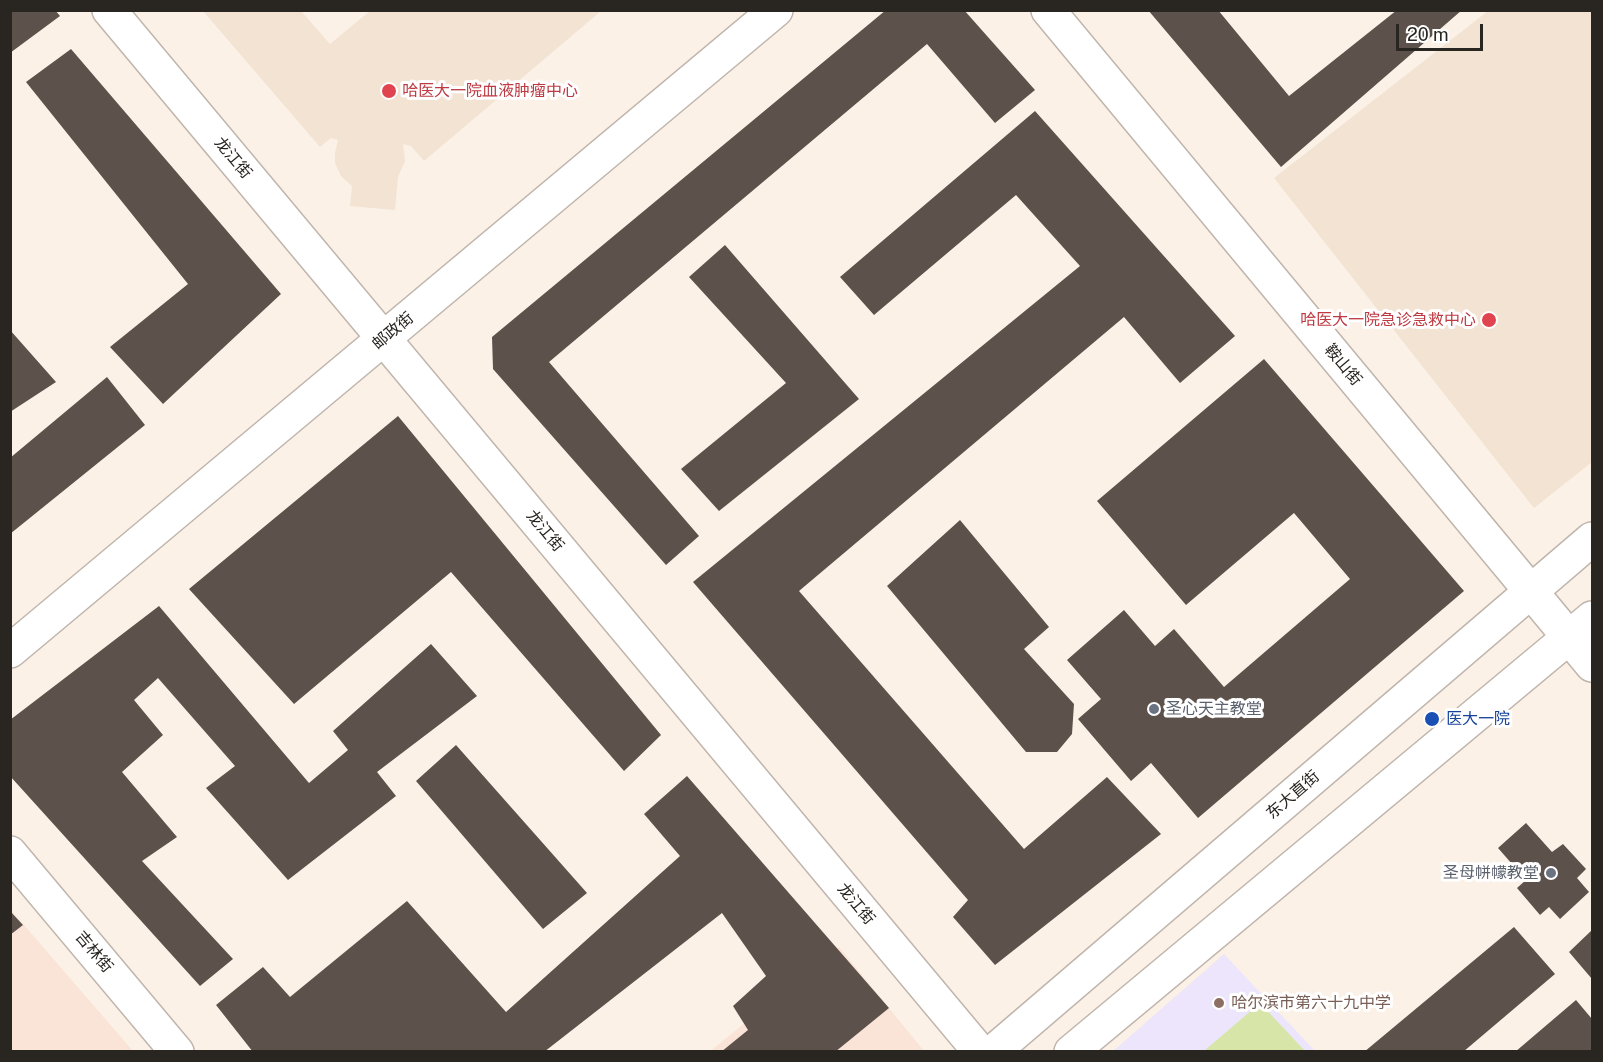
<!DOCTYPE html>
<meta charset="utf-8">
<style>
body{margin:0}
#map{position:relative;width:1603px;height:1062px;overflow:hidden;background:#fbf1e7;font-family:"Public Sans",sans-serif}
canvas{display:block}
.frame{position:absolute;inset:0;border:12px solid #292521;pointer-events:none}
.scale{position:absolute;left:1396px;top:24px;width:87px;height:27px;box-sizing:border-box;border:3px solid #292521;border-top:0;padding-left:8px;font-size:18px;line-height:21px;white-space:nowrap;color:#292521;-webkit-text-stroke:4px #fff;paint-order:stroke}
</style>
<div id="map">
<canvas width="1603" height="1062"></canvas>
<div class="frame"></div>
<div class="scale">20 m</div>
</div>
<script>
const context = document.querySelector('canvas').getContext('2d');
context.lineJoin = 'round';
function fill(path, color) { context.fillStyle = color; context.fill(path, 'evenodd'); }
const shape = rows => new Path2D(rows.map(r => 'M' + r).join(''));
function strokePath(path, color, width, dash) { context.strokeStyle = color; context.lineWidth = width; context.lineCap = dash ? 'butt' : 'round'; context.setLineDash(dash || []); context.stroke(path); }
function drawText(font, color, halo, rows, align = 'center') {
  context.font = font + ' "Public Sans","Noto Sans SC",sans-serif'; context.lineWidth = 6; context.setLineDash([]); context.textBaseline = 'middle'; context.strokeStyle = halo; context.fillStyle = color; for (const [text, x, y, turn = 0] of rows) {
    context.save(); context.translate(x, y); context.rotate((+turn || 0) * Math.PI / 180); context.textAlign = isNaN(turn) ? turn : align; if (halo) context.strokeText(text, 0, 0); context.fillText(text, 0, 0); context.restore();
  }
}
const commercial = shape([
 [11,910,133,1051,11,1051],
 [839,947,924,1051,709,1052]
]);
const built = shape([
 [203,11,301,11,330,44,370,11,601,11,424,161,411,146,403,144,405,161,398,177,395,210,350,206,352,186,341,176,335,163,335,153,338,140,331,138,320,147],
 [1488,11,1592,11,1592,462,1534,508,1274,178]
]);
const education = shape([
 [1224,954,1315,1051,1112,1052]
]);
const green = shape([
 [1260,1003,1305,1051,1204,1051]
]);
const building = shape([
 [10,10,55,10,60,16,10,53],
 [886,10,964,10,1035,90,995,123,927,44,549,362,699,536,666,565,493,369,492,337],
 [1148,10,1218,10,1289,96,1397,10,1462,10,1281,167],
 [71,49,281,294,163,404,110,347,188,284,26,82],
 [1035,111,1235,336,1180,383,1124,317,799,591,1024,849,1107,777,1161,834,995,965,953,917,968,900,693,582,1080,266,1016,195,874,315,840,277],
 [725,245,859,399,719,511,681,469,786,383,689,277],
 [10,330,56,382,10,412],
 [1264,359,1464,591,1198,818,1151,763,1131,781,1078,719,1101,699,1067,660,1124,610,1155,646,1174,629,1224,687,1350,579,1294,513,1186,605,1097,501],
 [107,377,145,425,10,534,10,458],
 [398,416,661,735,624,771,451,572,294,704,189,589],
 [960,520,1049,627,1024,649,1074,704,1072,734,1057,752,1026,752,887,586],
 [159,606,309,783,348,750,333,731,431,644,477,696,377,772,396,796,288,880,206,788,235,766,158,678,134,700,163,735,122,772,177,837,142,861,233,959,200,986,10,776,10,720],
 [456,745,587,893,543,929,416,781],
 [687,776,889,1008,835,1052,721,1052,748,1030,733,1006,766,976,722,913,544,1052,253,1052,216,1005,263,967,290,997,407,901,506,1012,680,856,644,814],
 [1526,823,1552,852,1563,844,1586,869,1577,878,1589,892,1560,919,1549,907,1540,915,1517,888,1526,880,1498,848],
 [10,911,23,925,10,935],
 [1514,927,1555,974,1463,1052,1364,1052],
 [1592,930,1592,979,1569,952],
 [1576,1000,1592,1019,1592,1052,1515,1052]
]);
const minor = shape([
 [109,10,980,1052],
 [1048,10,1592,665],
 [10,651,776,10],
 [10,853,177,1052]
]);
const major = shape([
 [993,1052,1592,539],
 [1071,1052,1592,618]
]);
const markers = [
 [389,91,8,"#e0444e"],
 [1489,320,8,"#e0444e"],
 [1154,709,6,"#6b7280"],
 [1432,719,8,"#1a4fb4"],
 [1551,873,6,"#6b7280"],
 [1219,1003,6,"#8d6e63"]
];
const healthNames = [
 ["哈医大一院血液肿瘤中心",402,91],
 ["哈医大一院急诊急救中心",1476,320,"right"]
];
const streetNames = [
 ["龙江街",233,158,50],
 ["邮政街",393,331,-40],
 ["鞍山街",1343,365,50],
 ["龙江街",545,531,50],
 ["东大直街",1293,795,-41],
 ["龙江街",856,904,50],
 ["吉林街",94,952,50]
];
const worshipNames = [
 ["圣心天主教堂",1166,709],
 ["圣母帡幪教堂",1539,873,"right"]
];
const transitNames = [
 ["医大一院",1446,719]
];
const educationNames = [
 ["哈尔滨市第六十九中学",1231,1003]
];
fill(commercial, '#fae4d7');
fill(built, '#f2e3d3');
fill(education, '#ece5fb');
fill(green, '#d8e5a8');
fill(building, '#5d514c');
strokePath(minor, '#bfb5ac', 36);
strokePath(major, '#bfb5ac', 36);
strokePath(minor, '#fff', 33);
strokePath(major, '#fff', 33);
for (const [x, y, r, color] of markers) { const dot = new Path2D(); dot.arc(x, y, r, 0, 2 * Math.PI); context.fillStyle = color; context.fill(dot); strokePath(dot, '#fff', 2); }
drawText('16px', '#be3a42', '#fff', healthNames, 'left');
drawText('16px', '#292521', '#fff', streetNames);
drawText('16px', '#5b616d', '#fff', worshipNames, 'left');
drawText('16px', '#164399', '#fff', transitNames, 'left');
drawText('16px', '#785e54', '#fff', educationNames, 'left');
</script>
